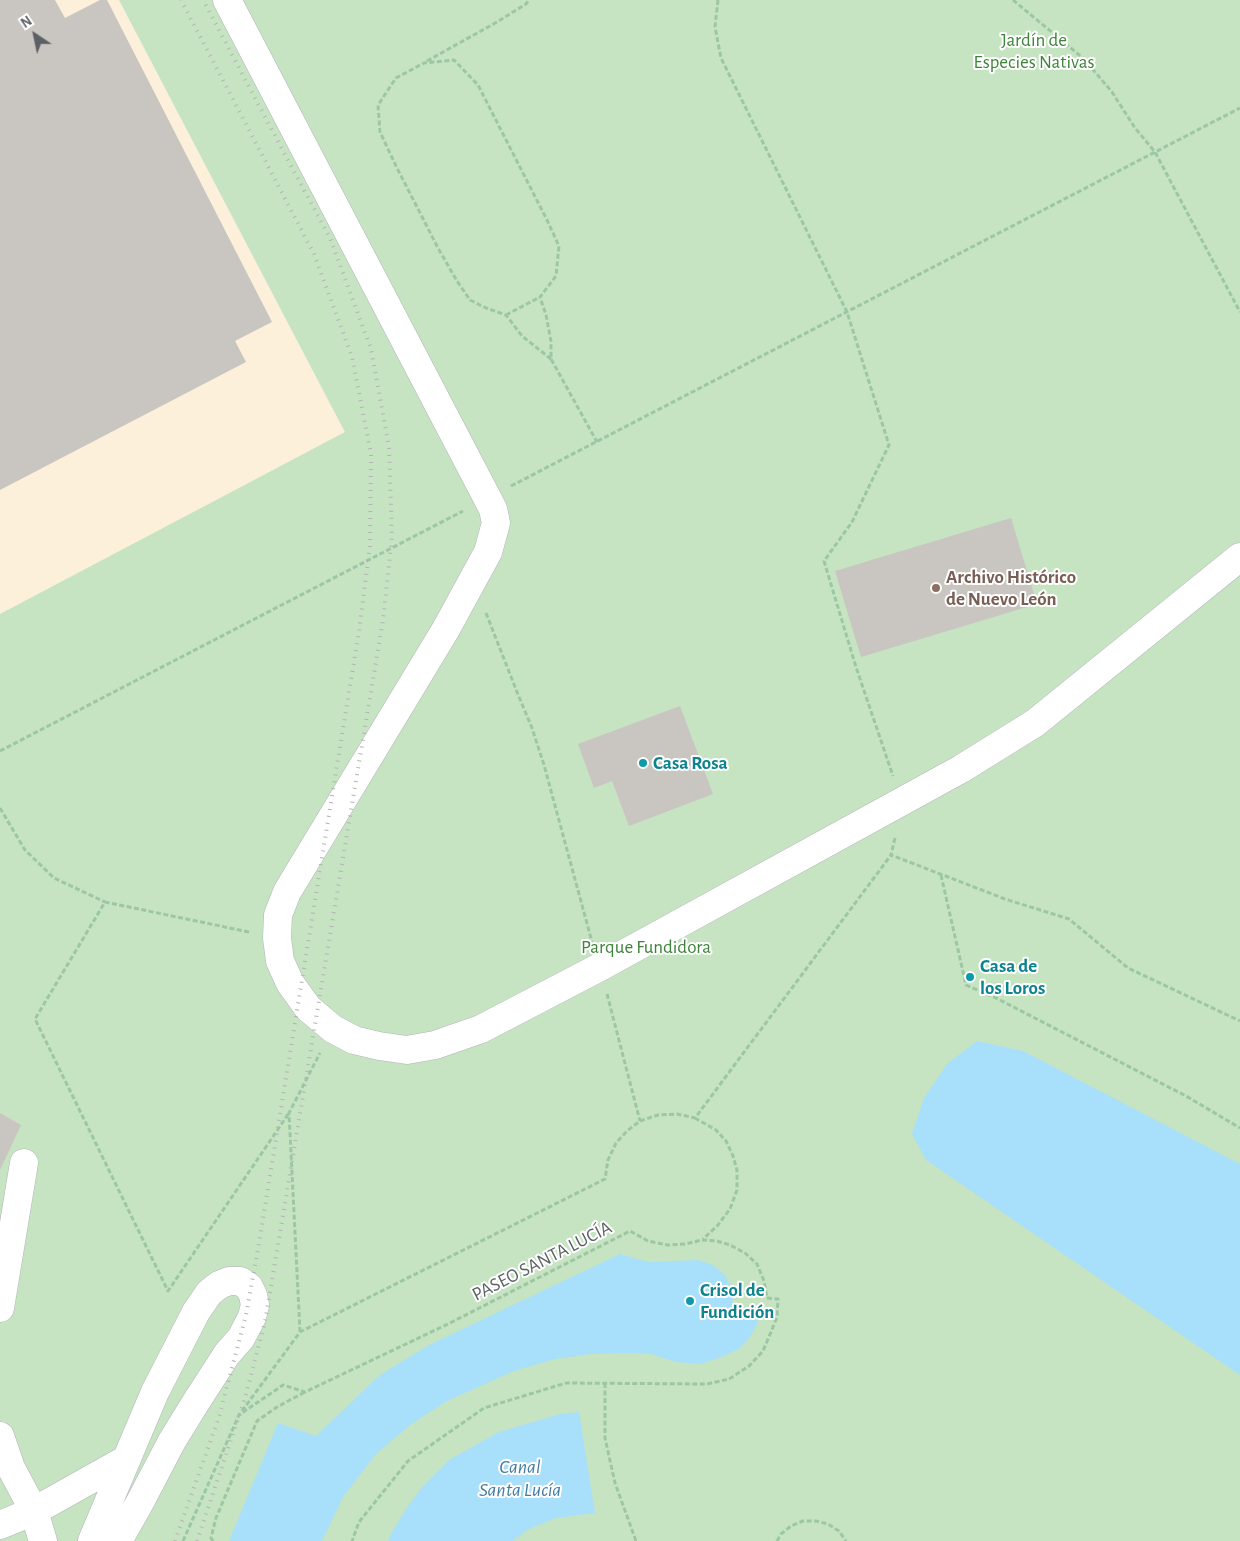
<!DOCTYPE html>
<meta charset="utf-8">
<style>
body{margin:0}
#map{position:relative;width:1240px;height:1541px;overflow:hidden;background:#eeeae4;font-family:"Alegreya Sans",sans-serif}
canvas{display:block}
.north{position:absolute;left:10px;top:10px;width:50px;height:50px;-webkit-text-stroke:4px #fff;paint-order:stroke;rotate:326deg;font-size:14px;font-weight:700;line-height:20px;text-align:center;color:#5c6064}
.north::after{content:'';display:block;margin:auto;width:18px;height:22px;background:#5c6064;clip-path:polygon(50% 0,100% 100%,50% 72%,0 100%)}
</style>
<div id="map">
<canvas width="1240" height="1541"></canvas>
<div class="north">N</div>
</div>
<script>
const context = document.querySelector('canvas').getContext('2d');
context.lineJoin = 'round';
function fill(path, color) { context.fillStyle = color; context.fill(path, 'evenodd'); }
const shape = rows => new Path2D(rows.map(r => 'M' + r).join(''));
function strokePath(path, color, width, dash) { context.strokeStyle = color; context.lineWidth = width; context.lineCap = dash ? 'butt' : 'round'; context.setLineDash(dash || []); context.stroke(path); }
function drawText(font, color, halo, rows, align = 'center') {
  context.font = font + ' "Alegreya Sans",sans-serif'; context.lineWidth = 4; context.setLineDash([]); context.textBaseline = 'middle'; context.strokeStyle = halo; context.fillStyle = color; for (const [text, x, y, turn = 0] of rows) {
    context.save(); context.translate(x, y); context.rotate((+turn || 0) * Math.PI / 180); context.textAlign = isNaN(turn) ? turn : align; if (halo) context.strokeText(text, 0, 0); context.fillText(text, 0, 0); context.restore();
  }
}
const commercial = shape([
 [0,0,119,0,345,433,0,614]
]);
const green = shape([
 [119,0,1240,0,1240,1541,0,1541,0,614,345,432]
]);
const water = shape([
 [977,1041,1023,1051,1240,1164,1240,1375,926,1160,912,1134,924,1098,947,1064],
 [620,1254,648,1262,698,1260,713,1265,725,1275,732,1290,733,1305,761,1311,757,1324,750,1337,739,1349,721,1357,701,1364,676,1362,651,1354,630,1353,590,1354,555,1359,514,1371,447,1401,410,1425,376,1454,343,1497,322,1541,229,1541,278,1423,316,1436,380,1375,429,1345],
 [579,1412,595,1513,556,1518,527,1530,513,1541,388,1541,392,1532,406,1509,423,1486,449,1460,499,1432,560,1414]
]);
const building = shape([
 [0,0,55,0,65,18,100,0,107,0,272,322,235,341,246,362,0,490],
 [1011,518,1037,604,861,657,835,571],
 [680,706,713,794,629,826,612,781,594,788,578,744],
 [0,1113,21,1125,0,1170]
]);
const path = shape([
 [718,0,715,27,721,58,847,312,889,445,852,522,824,561,856,667,893,776],
 [1013,0,1084,59,1112,92,1135,128,1155,152,1240,312],
 [427,61,497,22,526,4,529,0],
 [506,315,540,297],
 [551,359,522,336,506,315,486,308,470,300,457,281,438,248,397,168,380,132,378,105,396,78,424,63,454,60,478,85,547,220,559,246,556,276,540,297,546,315,551,341,551,359,597,442],
 [511,486,1240,108],
 [486,613,517,692,532,728,544,765,592,942],
 [0,751,463,511],
 [0,808,25,850,54,878,105,902],
 [895,838,891,855,1005,899,1069,919,1128,968,1240,1021],
 [941,875,966,985,998,999,1186,1096,1240,1128],
 [249,932,105,902,35,1019,168,1291,289,1113],
 [607,994,640,1121],
 [695,1118,716,1130,726,1141,733,1156,737,1170,737,1190,730,1209,718,1225,703,1239],
 [300,1332,289,1113,320,1053],
 [605,1383,605,1438,615,1483,636,1541],
 [242,1411,300,1332,605,1179,608,1160,616,1143,627,1131,640,1121,658,1115,677,1114,695,1118,891,855],
 [183,1541,239,1415,283,1385,305,1392,448,1324,630,1231,648,1241,668,1245,685,1244,702,1240,717,1241,730,1245,745,1253,757,1264,764,1281,767,1298,778,1299,777,1317,771,1332,763,1351,749,1366,729,1379,707,1384,566,1383,484,1408,408,1461,359,1522,352,1541],
 [213,1541,211,1538,216,1518,257,1421,277,1407,305,1392],
 [777,1541,781,1534,791,1526,803,1521,816,1521,828,1524,839,1531,846,1541]
]);
const minor = shape([
 [227,0,493,509,496,523,488,552,446,629,287,892,278,915,277,938,280,961,290,983,308,1008,333,1029,354,1040,379,1046,407,1050,435,1045,481,1029,600,967,961,769,1035,723,1240,557],
 [0,1308,24,1163],
 [0,1436,11,1468,34,1511,0,1525],
 [43,1541,34,1511,127,1459],
 [92,1541,155,1392,196,1312,209,1293,219,1285,229,1281,240,1281,249,1287,253,1295,255,1305,252,1317,241,1338,227,1354,196,1402,172,1441,139,1504,118,1541]
]);
const rail = shape([
 [175,1541,219,1417,246,1315,259,1243,359,631,370,545,371,454,352,357,314,254,181,0],
 [197,1541,245,1398,265,1322,383,620,392,537,389,447,371,349,330,238,291,166,203,0]
]);
const markers = [
 [936,588,5,"#8d6e63"],
 [643,763,5,"#0f9aa8"],
 [970,977,5,"#0f9aa8"],
 [690,1301,5,"#0f9aa8"]
];
const parkNames = [
 ["Jardín de",1034,40],
 ["Especies Nativas",1034,62],
 ["Parque Fundidora",646,947]
];
const educationNames = [
 ["Archivo Histórico",946,577],
 ["de Nuevo León",946,599]
];
const cultureNames = [
 ["Casa Rosa",653,763],
 ["Casa de",980,966],
 ["los Loros",980,988],
 ["Crisol de",700,1290],
 ["Fundición",700,1312]
];
const streetNames = [
 ["PASEO SANTA LUCÍA",542,1261,-27]
];
const waterNames = [
 ["Canal",520,1467],
 ["Santa Lucía",520,1490]
];
fill(commercial, '#fcf0db');
fill(green, '#c6e4c2');
fill(water, '#a8dffa');
fill(building, '#c9c5c1');
strokePath(minor, '#b1b5b8', 29);
strokePath(path, '#9dc7a4', 3, [5, 2.5]);
strokePath(minor, '#fff', 28);
strokePath(rail, '#b2b3b4', 4, [1, 6]);
for (const [x, y, r, color] of markers) { const dot = new Path2D(); dot.arc(x, y, r, 0, 2 * Math.PI); context.fillStyle = color; context.fill(dot); strokePath(dot, '#fff', 2); }
drawText('19px', '#3f843b', '#fff', parkNames);
drawText('bold 19px', '#785e54', '#fff', educationNames, 'left');
drawText('bold 19px', '#0d838f', '#fff', cultureNames, 'left');
drawText('19px', '#5c6064', '#fff', streetNames);
drawText('italic 20px', '#427ca2', '#fff', waterNames);
</script>
